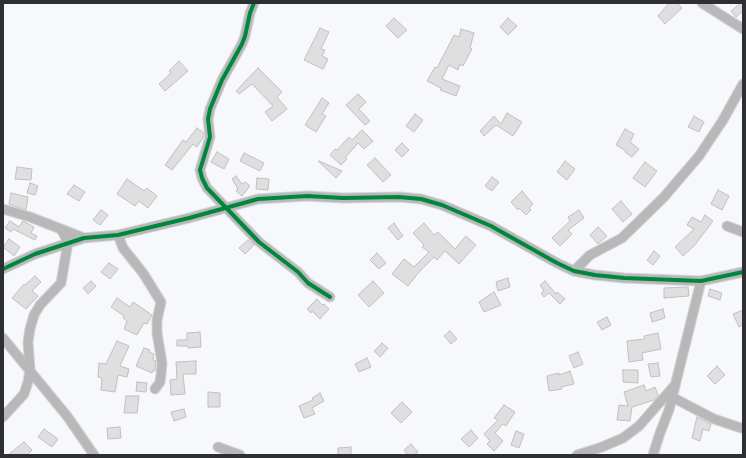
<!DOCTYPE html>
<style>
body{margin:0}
#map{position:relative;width:746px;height:458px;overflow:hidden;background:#f6f8fc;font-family:Mulish,sans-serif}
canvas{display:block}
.frame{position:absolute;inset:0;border:4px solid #2e2f33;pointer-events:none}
</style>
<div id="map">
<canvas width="746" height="458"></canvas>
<div class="frame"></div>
</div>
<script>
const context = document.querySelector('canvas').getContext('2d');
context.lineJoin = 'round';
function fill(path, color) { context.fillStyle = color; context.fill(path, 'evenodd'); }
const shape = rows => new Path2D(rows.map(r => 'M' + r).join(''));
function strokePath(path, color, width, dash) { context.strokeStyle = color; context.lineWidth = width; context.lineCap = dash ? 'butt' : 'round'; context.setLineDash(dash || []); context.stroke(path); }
const building = shape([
 [669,3,677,3,682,8,665,24,658,16,669,3],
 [741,3,743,3,743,11,736,17,731,11,741,3],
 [394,18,407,30,398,38,386,26,394,18],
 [508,18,517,26,508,35,500,27,508,18],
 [320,28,329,32,321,49,325,50,322,56,328,59,323,69,304,60,320,28],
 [461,29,474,33,470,48,472,49,463,66,460,64,458,70,449,65,442,79,460,86,456,96,440,90,441,88,427,81,435,67,437,68,454,35,459,37,461,29],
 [179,61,188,71,165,91,159,84,171,73,169,71,179,61],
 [258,68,282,92,277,97,287,109,272,121,265,112,273,106,252,84,239,94,236,91,258,68],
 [358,94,366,102,359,109,370,121,365,125,346,105,358,94],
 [322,98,329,103,322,114,326,116,316,132,305,125,322,98],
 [507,113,522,122,513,136,496,125,484,136,480,131,494,116,501,124,507,113],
 [415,114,423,120,414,132,406,126,415,114],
 [694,116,704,122,699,132,688,127,694,116],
 [197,128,204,133,204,136,197,147,193,144,172,170,165,165,183,140,186,142,197,128],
 [625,129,634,134,630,142,639,149,632,157,625,152,626,151,616,145,625,129],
 [362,130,373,141,364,149,358,143,345,158,347,159,341,165,330,155,335,149,337,150,349,137,352,140,362,130],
 [402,143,409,150,402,157,395,150,402,143],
 [217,152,229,159,224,169,211,162,217,152],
 [244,153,264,163,260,171,240,161,244,153],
 [375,158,391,175,383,182,367,165,375,158],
 [319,161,342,171,336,178,319,162,319,161],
 [565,161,575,169,567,180,557,172,565,161],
 [645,162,657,171,645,187,633,178,645,162],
 [17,167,32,169,31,180,15,179,17,167],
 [236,176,242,184,245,182,250,186,242,196,236,191,238,189,232,179,236,176],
 [492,177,499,182,492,191,485,186,492,177],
 [257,178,269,179,268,190,256,189,257,178],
 [127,179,144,191,147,188,157,196,148,208,139,201,135,206,117,194,127,179],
 [30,183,38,186,35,195,27,193,30,183],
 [74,185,85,192,79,201,67,194,74,185],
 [718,190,729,196,722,210,711,204,718,190],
 [522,191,533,204,529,208,531,210,526,215,519,208,518,210,511,202,522,191],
 [11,193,28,197,26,210,9,204,11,193],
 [621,201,632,214,623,222,612,209,621,201],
 [101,210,108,215,100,225,93,220,101,210],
 [579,210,584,218,568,230,572,234,560,246,552,238,570,221,568,217,579,210],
 [705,215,713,221,694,246,683,256,675,247,694,229,687,225,692,217,701,222,705,215],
 [10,221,19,227,23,221,34,227,31,233,37,236,35,240,13,229,11,232,5,228,10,221],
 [394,223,403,236,398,240,388,228,394,223],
 [424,223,434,235,438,232,455,249,466,236,476,245,459,264,445,251,437,260,434,257,419,272,408,286,392,274,404,259,414,267,429,252,422,247,424,245,413,233,424,223],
 [598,227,607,236,598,244,590,235,598,227],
 [9,239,20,247,14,256,3,247,9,239],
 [248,240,254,245,245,254,239,248,248,240],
 [654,251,660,256,653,265,647,260,654,251],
 [377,253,386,263,379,269,370,260,377,253],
 [109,263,118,269,110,279,101,272,109,263],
 [35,276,41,282,32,291,38,296,26,309,12,298,24,284,25,285,35,276],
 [508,278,510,287,498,291,496,282,508,278],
 [91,281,96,286,88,294,83,288,91,281],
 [373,281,384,293,369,307,358,295,373,281],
 [545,281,556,294,557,292,565,299,560,304,549,293,544,297,541,293,544,291,540,285,545,281],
 [688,287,689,296,664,298,664,288,688,287],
 [710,289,722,293,720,300,708,296,710,289],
 [494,292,501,305,484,312,479,302,494,292],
 [117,298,130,307,133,302,152,315,147,324,144,323,137,335,124,329,127,321,123,318,124,316,111,307,117,298],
 [317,299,322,305,324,304,329,309,320,319,312,311,311,313,307,309,317,299],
 [663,309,665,318,652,322,650,313,663,309],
 [743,310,743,325,739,327,733,314,743,310],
 [607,317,611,325,602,330,597,322,607,317],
 [450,331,457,339,451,344,444,336,450,331],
 [200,332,201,347,188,348,188,346,177,346,177,340,187,340,187,333,200,332],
 [658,333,661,349,642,353,643,360,629,362,627,341,645,339,644,336,658,333],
 [117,341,129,346,120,366,129,369,127,377,118,375,115,392,101,390,102,378,98,377,99,363,106,364,117,341],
 [382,343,388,348,380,357,374,351,382,343],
 [144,348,150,350,149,352,154,354,153,360,156,361,155,371,153,370,152,373,136,366,144,348],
 [578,352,583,364,574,368,569,356,578,352],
 [367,358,371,367,359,372,355,364,367,358],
 [196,361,196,374,183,374,185,394,171,395,170,380,177,379,176,362,196,361],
 [658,363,660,376,651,377,648,364,658,363],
 [717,366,725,375,715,384,707,376,717,366],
 [623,370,638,370,638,383,623,382,623,370],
 [570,371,574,384,561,387,562,389,549,391,547,376,559,373,559,375,570,371],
 [137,382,147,383,146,392,136,391,137,382],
 [644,385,646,391,655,387,658,395,654,400,632,407,630,421,617,420,619,405,628,406,624,392,644,385],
 [208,392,220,393,220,407,208,407,208,392],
 [320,393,324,401,312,408,315,414,304,418,299,406,313,400,312,398,320,393],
 [126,396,139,396,137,413,124,413,126,396],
 [402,402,412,412,401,423,391,413,402,402],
 [504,405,515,412,506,426,503,424,495,433,503,441,494,451,487,444,490,441,484,434,498,420,494,418,504,405],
 [184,409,186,417,174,421,171,412,184,409],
 [697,417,711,424,709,431,703,429,700,441,692,438,697,417],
 [120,427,121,438,108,439,107,428,120,427],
 [44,429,58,439,52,447,38,437,44,429],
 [471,430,478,438,469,447,461,439,471,430],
 [516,431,524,434,519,448,511,445,516,431],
 [24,442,32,450,27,455,8,455,24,442],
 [411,444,418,452,414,455,408,455,404,450,411,444],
 [351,447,351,455,338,455,338,448,351,447]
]);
const minor = shape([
 [254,3,250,13,245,36,242,44,222,80,210,109,208,119,210,137,200,170,202,178,207,188,259,242,298,272,308,283,330,297],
 [702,3,743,29],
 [3,209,30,217,84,238],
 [727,226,743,232],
 [118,235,123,248,143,273,161,302,157,320,157,333,162,363,161,375,160,382,155,389],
 [3,269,35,254,84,238,118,235,189,218,258,199,307,196,343,198,399,197,421,199,442,205,491,226,557,263,574,271,595,275,624,278,701,281,743,272],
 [574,271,590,255,622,238,664,197,699,156,723,120,743,84],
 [3,338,67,416,94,455],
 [672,397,714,419,741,428],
 [3,417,24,394,28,382,30,369,28,342,30,329,34,315,40,305,61,283,68,242,61,229],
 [218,447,240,455],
 [577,455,602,447,623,438,639,426,674,386],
 [653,455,660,433,669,410,701,281]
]);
const cycleway = shape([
 [254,3,250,13,245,36,242,44,222,80,210,109,208,119,210,137,200,170,202,178,207,188,259,242,298,272,308,283,330,297],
 [3,269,35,254,84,238,118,235,189,218,258,199,307,196,343,198,399,197,421,199,442,205,491,226,557,263,574,271,595,275,624,278,701,281,743,272]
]);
fill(building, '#e0dfe0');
strokePath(building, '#c1bfc1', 1);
strokePath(minor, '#d3d4d7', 11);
strokePath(minor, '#b9b8b9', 9);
strokePath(cycleway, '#00873e', 4);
</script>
